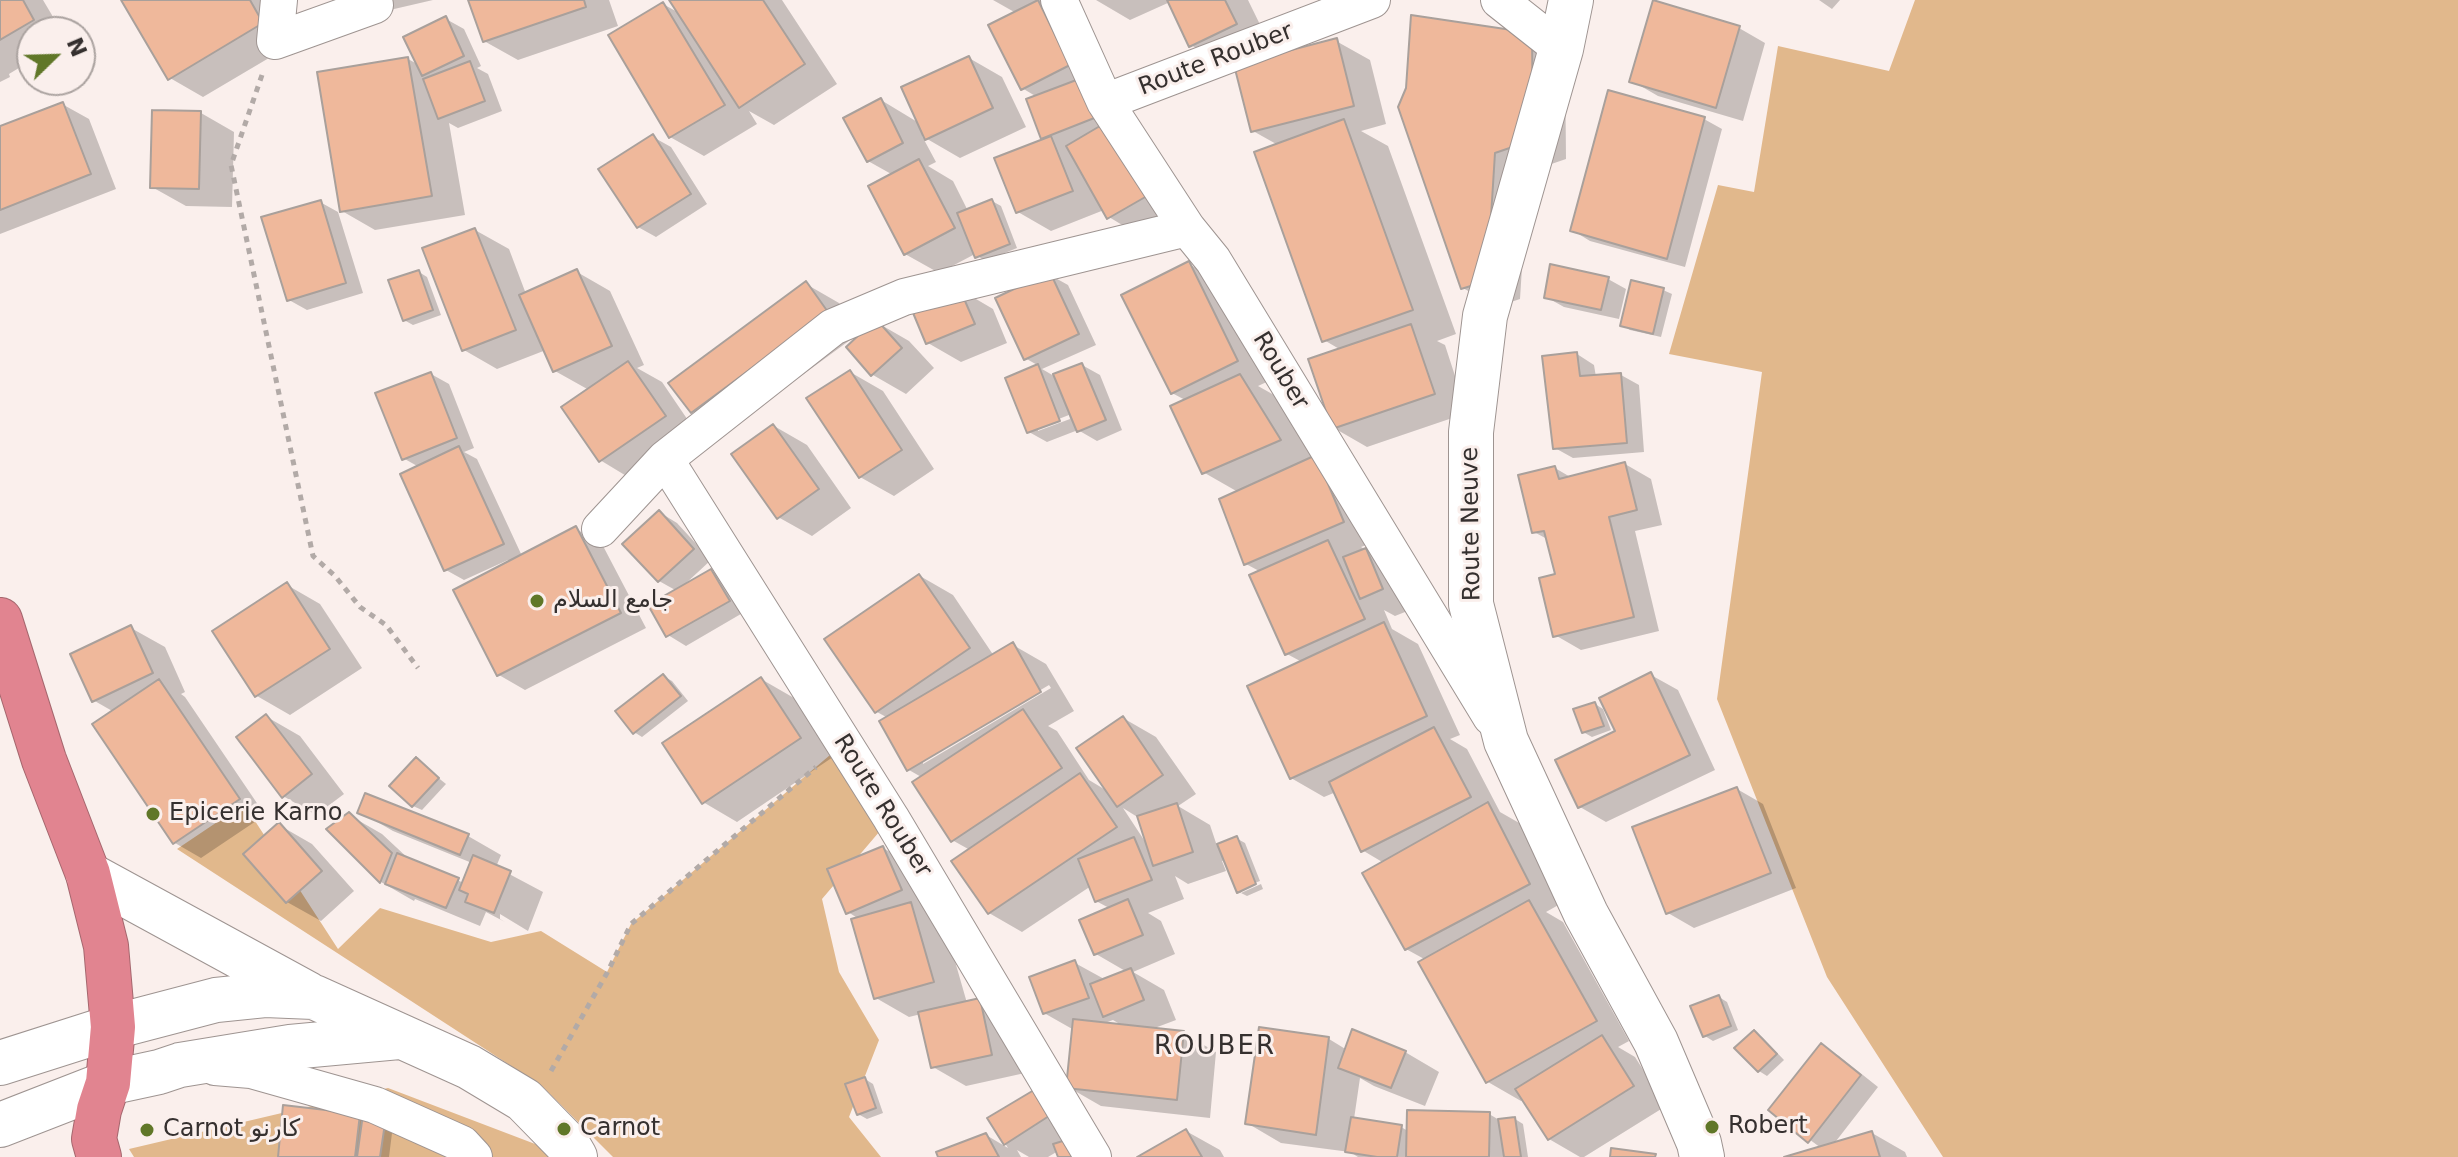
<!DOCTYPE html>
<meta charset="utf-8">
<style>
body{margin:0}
#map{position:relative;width:2458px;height:1157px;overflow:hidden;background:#faefec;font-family:"DejaVu Sans",sans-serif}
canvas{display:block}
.north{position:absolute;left:16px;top:16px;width:80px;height:80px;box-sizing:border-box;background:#faefec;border:2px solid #aba3a0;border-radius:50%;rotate:67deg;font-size:22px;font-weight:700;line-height:32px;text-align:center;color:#35302f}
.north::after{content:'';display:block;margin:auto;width:28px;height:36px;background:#607728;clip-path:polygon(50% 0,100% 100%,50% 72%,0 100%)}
</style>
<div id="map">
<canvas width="2458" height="1157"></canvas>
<div class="north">N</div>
</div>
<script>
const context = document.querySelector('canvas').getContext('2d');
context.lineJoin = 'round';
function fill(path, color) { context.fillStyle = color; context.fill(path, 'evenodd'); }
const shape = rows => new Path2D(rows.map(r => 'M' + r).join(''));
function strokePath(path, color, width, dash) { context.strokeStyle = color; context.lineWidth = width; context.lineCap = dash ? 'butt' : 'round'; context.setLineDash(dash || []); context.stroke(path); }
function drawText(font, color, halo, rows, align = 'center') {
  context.font = font + ' "DejaVu Sans",Vazirmatn,sans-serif'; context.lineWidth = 6; context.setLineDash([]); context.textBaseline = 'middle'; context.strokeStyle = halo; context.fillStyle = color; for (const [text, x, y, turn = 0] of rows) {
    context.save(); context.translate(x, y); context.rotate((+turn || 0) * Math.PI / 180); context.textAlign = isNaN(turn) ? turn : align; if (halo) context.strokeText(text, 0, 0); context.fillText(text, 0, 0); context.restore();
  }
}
const forest = shape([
 [1915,0,2458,0,2458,1157,1943,1157,1827,977,1717,699,1762,372,1669,354,1718,185,1754,192,1778,46,1889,71],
 [843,744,891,818,822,899,839,972,879,1040,849,1117,881,1157,613,1157,542,1086,177,849,244,804,338,949,380,908,491,942,541,931,607,972,631,924],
 [388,1088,543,1147,557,1157,134,1157,129,1149]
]);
const shadow = shape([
 [0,0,43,0,62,32,32,32,32,60,9,74,10,77,0,82],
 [124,0,271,0,296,42,203,97,170,78],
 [336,0,433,0,364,16],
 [470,0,609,0,618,26,518,60,484,41],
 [671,0,782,0,837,84,774,125,749,111,757,124,704,156,670,137,663,4,681,14],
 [993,0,1061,0,1179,215,1142,237,1109,217,1104,210,1051,231,1018,212,1044,141,1028,100,1037,97,1022,88,1016,13],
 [1096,0,1248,0,1269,43,1224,65,1191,45,1170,2,1130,20],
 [1819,0,1840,0,1832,9],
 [1413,18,1565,54,1566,159,1528,172,1520,299,1496,307,1463,288,1408,89],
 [446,19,464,29,481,66,477,68,488,74,502,111,458,128,449,123,465,215,375,230,342,211,408,59,419,65],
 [1739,28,1765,43,1743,121,1658,96,1632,81],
 [1336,41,1370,60,1386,124,1361,131,1388,146,1456,334,1437,341,1445,345,1467,413,1367,447,1334,428,1341,350,1324,340,1278,145,1253,131],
 [969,58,1002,77,1026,127,960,158,922,136,936,162,928,166,953,181,968,211,992,201,1001,206,1017,248,985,261,975,254,939,273,905,254,893,175,868,161,881,100,919,123],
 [62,104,89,119,116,189,0,234,0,128],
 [201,113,234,132,232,207,186,206,152,187],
 [1704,119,1722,129,1685,267,1590,241,1572,230],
 [653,137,671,147,707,204,656,237,638,227],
 [320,202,338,212,363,293,307,310,289,300],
 [475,230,509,249,526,294,577,272,610,291,644,365,637,368,662,382,698,435,633,480,600,460,589,390,555,371,546,350,497,369,464,350],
 [1189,264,1222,283,1271,380,1258,386,1274,395,1313,458,1376,541,1361,547,1399,569,1415,608,1395,616,1384,610,1392,629,1418,644,1460,735,1450,739,1467,749,1500,812,1521,824,1562,903,1546,912,1563,922,1629,1041,1618,1047,1635,1057,1666,1106,1584,1157,1580,1157,1549,1139,1524,1099,1521,1101,1488,1082,1426,960,1406,949,1384,863,1362,850,1336,792,1324,797,1291,778,1302,662,1287,654,1261,572,1246,564,1238,492,1203,472,1187,401,1172,393],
 [419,272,427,277,441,315,413,325,404,320],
 [1050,275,1068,285,1096,345,1042,369,1054,376,1082,365,1100,375,1122,430,1097,441,1078,430,1047,442,1029,432,1008,379,1039,366,1025,358],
 [1069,415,1070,419,1038,431,1038,427],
 [1608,279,1626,289,1619,319,1564,307,1546,297],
 [806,284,839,303,861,332,726,431,693,412,671,383],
 [959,289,993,309,1007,343,961,362,928,343],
 [1663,290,1672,294,1661,337,1630,330,1622,325],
 [876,322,909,341,934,368,906,394,873,375,848,347],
 [1577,354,1594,365,1596,377,1621,375,1639,385,1644,452,1573,458,1555,448],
 [850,372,883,391,934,469,894,496,860,477],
 [431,374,449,384,474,448,464,452,477,459,522,556,576,529,602,544,646,628,525,690,499,675,509,563,508,560,464,580,446,570,419,467,403,458],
 [774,426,807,445,851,508,812,536,778,517],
 [1625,464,1651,479,1662,525,1635,531,1659,631,1581,650,1555,635,1558,576,1549,540,1534,532,1555,468,1572,478],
 [659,512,677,523,711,560,684,585,711,571,729,581,746,611,686,646,668,635,677,591,659,581],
 [920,576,953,595,994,656,1013,645,1046,664,1074,711,1048,726,1057,731,1089,780,1109,792,1123,718,1156,737,1196,794,1178,806,1210,825,1217,846,1236,838,1245,843,1260,881,1241,888,1241,893,1238,891,1226,860,1222,861,1226,871,1188,884,1175,876,1184,899,1148,913,1161,921,1175,954,1133,972,1164,990,1176,1020,1152,1029,1183,1033,1216,1052,1210,1118,1101,1106,1068,1087,1074,1030,1044,1013,1075,963,1106,980,1127,972,1096,954,1111,909,1096,901,1091,886,1022,932,989,913,970,850,952,840,923,778,909,770,888,718,877,712,827,640],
 [1049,685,1051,688,923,764,923,760],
 [1123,808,1139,818,1146,843],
 [1113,1020,1123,1026,1102,1024],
 [287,585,320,604,362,668,290,715,257,696],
 [131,628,165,647,185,692,181,694,185,697,265,815,201,858,175,843,114,712,93,700],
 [1651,675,1678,690,1715,770,1606,822,1580,807,1618,732],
 [663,676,672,681,688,701,642,737,634,732],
 [761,679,794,698,833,757,737,822,703,802],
 [1595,704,1603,709,1611,730,1592,737,1583,732],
 [267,717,300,736,344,794,316,815,283,796],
 [416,760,446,784,422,810,413,806],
 [1737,789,1763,804,1796,888,1694,928,1668,913],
 [360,812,468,836,501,855,496,867,543,892,528,931,500,914,500,919,505,922,486,912,480,926,415,899,414,901,381,882,329,829,349,815,382,834,411,861,464,883,472,863,393,831],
 [279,825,312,844,354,891,321,921,287,902,246,854],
 [883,848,916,867,934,909,926,913,944,923,967,1003,980,1001,1025,1073,966,1086,933,1067,921,1014,909,1017,876,998,859,919,848,912],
 [1261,884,1263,889,1247,896,1241,893],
 [1719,997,1727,1002,1738,1030,1713,1041,1705,1036],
 [1260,1029,1329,1039,1347,1050,1405,1052,1439,1072,1425,1106,1374,1086,1360,1078,1354,1119,1401,1127,1408,1131,1489,1114,1501,1121,1515,1119,1523,1124,1528,1157,1358,1157,1350,1152,1281,1143,1247,1123],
 [1754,1032,1762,1037,1784,1060,1767,1076,1759,1071],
 [1821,1045,1839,1056,1878,1087,1833,1145,1872,1133,1905,1152,1907,1157,1791,1157,1821,1148,1770,1110],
 [865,1079,873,1084,883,1113,867,1119,858,1114],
 [1034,1092,1082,1136,1060,1157,1058,1151,1048,1157,1029,1157,1017,1150,1021,1157,940,1157,986,1135,1008,1148,990,1119],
 [359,1116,394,1117,389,1157,280,1157],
 [1186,1131,1220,1150,1224,1157,1141,1157]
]);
const building = shape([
 [0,0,23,0,34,20,0,40,0,0],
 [121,0,250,0,263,23,168,80,121,0],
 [468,0,584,0,586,7,483,42,468,0],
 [669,0,763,0,805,64,739,108,669,0],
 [1038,0,1070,65,1021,90,988,25,1038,0],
 [1167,0,1225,0,1237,24,1189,47,1167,0],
 [1653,0,1740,26,1716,108,1629,82,1653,0],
 [663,2,725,105,669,138,608,35,663,2],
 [1411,15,1532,33,1533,140,1495,153,1487,281,1461,289,1398,107,1406,88,1411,15],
 [446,16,464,56,422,76,403,37,446,16],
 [1337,38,1354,106,1251,132,1234,65,1337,38],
 [969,56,993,108,925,140,901,87,969,56],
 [408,57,432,196,340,212,317,72,408,57],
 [470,61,485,101,438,119,423,79,470,61],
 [1087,76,1102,115,1041,139,1026,99,1087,76],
 [1608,90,1705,117,1667,259,1570,231,1608,90],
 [881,98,903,143,867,162,843,118,881,98],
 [63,102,91,174,0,210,0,126,63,102],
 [152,110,201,111,199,189,150,188,152,110],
 [1344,119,1413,310,1322,342,1254,152,1344,119],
 [1105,123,1147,196,1107,219,1066,146,1105,123],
 [653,134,691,194,637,228,598,169,653,134],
 [1051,136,1073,191,1016,213,994,158,1051,136],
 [919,159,955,228,904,255,868,186,919,159],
 [992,199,1010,244,975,258,957,213,992,199],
 [321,200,346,283,287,301,261,217,321,200],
 [475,228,516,330,462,351,422,248,475,228],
 [1189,261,1238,361,1171,394,1121,295,1189,261],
 [1550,264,1609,277,1601,310,1544,298,1550,264],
 [577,269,612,346,553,372,519,295,577,269],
 [419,270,433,310,403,321,388,280,419,270],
 [1050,272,1079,334,1024,360,995,298,1050,272],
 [1631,280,1664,288,1653,334,1620,326,1631,280],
 [806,281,828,312,691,413,668,383,806,281],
 [959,287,975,324,926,344,911,308,959,287],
 [876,319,902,348,871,376,846,347,876,319],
 [1411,324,1435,394,1332,429,1308,359,1411,324],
 [1577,352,1580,376,1621,373,1627,443,1553,449,1542,356,1577,352],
 [628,361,666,416,599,462,561,407,628,361],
 [1082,363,1106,420,1077,432,1053,374,1082,363],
 [1038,364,1060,421,1027,433,1005,378,1038,364],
 [850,370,902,450,859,478,806,398,850,370],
 [431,372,457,438,402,460,375,393,431,372],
 [1240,374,1281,440,1202,474,1170,406,1240,374],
 [773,424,819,489,777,519,731,454,773,424],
 [459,446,504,544,444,571,400,474,459,446],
 [1316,455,1344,522,1244,565,1219,499,1316,455],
 [1625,462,1637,510,1609,517,1634,617,1553,637,1539,578,1555,574,1544,531,1532,533,1518,475,1555,466,1559,479,1625,462],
 [659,510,694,549,658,582,622,544,659,510],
 [576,526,621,613,497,676,453,590,576,526],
 [1328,540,1365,619,1285,655,1249,575,1328,540],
 [1366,548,1383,589,1360,599,1343,557,1366,548],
 [711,569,730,601,666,637,648,605,711,569],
 [919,574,970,648,875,713,824,639,919,574],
 [287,582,330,649,255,697,212,631,287,582],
 [1384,622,1427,716,1290,779,1247,686,1384,622],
 [131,625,153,673,92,702,70,654,131,625],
 [1013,642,1041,692,907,771,879,721,1013,642],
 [1651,672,1690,755,1578,808,1555,760,1615,731,1599,698,1651,672],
 [663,674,681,696,633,734,615,711,663,674],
 [761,677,801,738,702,804,662,743,761,677],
 [159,679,240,799,173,844,92,724,159,679],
 [1595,702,1604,726,1582,733,1573,709,1595,702],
 [1023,709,1062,768,951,842,912,782,1023,709],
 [266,714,312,774,282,798,236,737,266,714],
 [1123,716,1163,775,1117,807,1076,748,1123,716],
 [1434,727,1471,797,1361,852,1329,782,1434,727],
 [416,757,439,778,412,807,389,786,416,757],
 [1080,773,1117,827,988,914,951,861,1080,773],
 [1737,787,1771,873,1666,914,1632,827,1737,787],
 [365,793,469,834,460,855,357,813,365,793],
 [1488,802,1530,884,1405,950,1362,873,1488,802],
 [1177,803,1193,852,1153,866,1137,816,1177,803],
 [349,812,392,853,380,883,326,829,349,812],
 [279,822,322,871,286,903,243,854,279,822],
 [1237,836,1256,884,1237,893,1217,844,1237,836],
 [1134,837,1152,880,1095,902,1078,859,1134,837],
 [883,846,902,890,846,914,827,869,883,846],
 [397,853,459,878,446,908,385,884,397,853],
 [473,855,511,871,494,913,465,902,468,894,459,890,473,855],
 [1128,899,1143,935,1094,955,1079,920,1128,899],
 [1529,900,1597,1021,1486,1083,1418,962,1529,900],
 [911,902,934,982,874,999,851,919,911,902],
 [1075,960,1089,998,1043,1014,1029,977,1075,960],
 [1131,968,1144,1000,1103,1017,1090,984,1131,968],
 [1719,995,1731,1026,1703,1037,1690,1006,1719,995],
 [980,998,992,1055,931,1068,918,1012,980,998],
 [1073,1019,1184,1031,1177,1100,1066,1088,1073,1019],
 [1259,1027,1329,1037,1316,1135,1245,1124,1259,1027],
 [1352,1029,1406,1051,1391,1088,1338,1068,1352,1029],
 [1754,1030,1777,1054,1758,1072,1734,1048,1754,1030],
 [1602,1035,1634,1086,1548,1140,1515,1089,1602,1035],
 [1821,1043,1861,1075,1808,1143,1768,1110,1821,1043],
 [865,1077,876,1108,857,1115,845,1084,865,1077],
 [1034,1090,1049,1116,1004,1145,987,1118,1034,1090],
 [283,1105,360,1114,355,1157,278,1157,283,1105],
 [364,1107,387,1110,380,1157,357,1157,364,1107],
 [1407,1110,1490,1112,1489,1157,1406,1157,1407,1110],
 [1351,1117,1402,1125,1397,1157,1377,1157,1345,1152,1351,1117],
 [1515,1117,1521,1157,1504,1157,1498,1119,1515,1117],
 [1186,1129,1202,1157,1137,1157,1186,1129],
 [1872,1131,1880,1157,1784,1157,1872,1131],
 [986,1133,999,1157,938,1157,936,1152,986,1133],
 [1066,1140,1073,1157,1058,1157,1053,1144,1066,1140],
 [1611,1148,1656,1154,1655,1157,1610,1157,1611,1148]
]);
const path = shape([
 [262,75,231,165,313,556,335,576,360,607,386,625,418,668],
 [551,1071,607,973,631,924,816,767]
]);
const street = shape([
 [279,0,275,41,375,5],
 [1059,0,1105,102,1187,228,1213,260,1491,717],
 [1499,0,1561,49],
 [1105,102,1372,0],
 [665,459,891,818,1093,1157],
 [600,529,665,459,833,327,904,297,1187,228],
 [215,1067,251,1070,375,1105,462,1144,474,1157]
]);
const secondary = shape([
 [1571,0,1561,49,1485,316,1471,432,1471,604,1506,741,1586,914,1656,1042,1699,1143,1702,1157],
 [88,874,308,994],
 [0,1063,113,1027,216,1000,265,995,314,997,469,1067,524,1100,568,1145,575,1157],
 [0,1125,108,1083,159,1072,180,1065,290,1047,399,1037]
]);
const highway = shape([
 [0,620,44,760,88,874,106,946,113,1027,108,1083,99,1110,94,1139,99,1157]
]);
const markers = [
 [537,601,8,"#607728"],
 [153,814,8,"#607728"],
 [1712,1127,8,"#607728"],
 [564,1129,8,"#607728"],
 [147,1130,8,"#607728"]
];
const streetNames = [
 ["Route Rouber",1216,60,-21],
 ["Rouber",1280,371,59],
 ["Route Neuve",1472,524,-91],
 ["Route Rouber",882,806,58]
];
const poiNames = [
 ["جامع السلام",553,601],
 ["Epicerie Karno",169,814],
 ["Robert",1728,1127],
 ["Carnot",580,1129],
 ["Carnot كارنو",163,1130]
];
const neighbourhoodNames = [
 ["ROUBER",1215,1047]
];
fill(forest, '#e1b88c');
fill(shadow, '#0003');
fill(building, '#efb89b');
strokePath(building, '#a9a09b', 2);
strokePath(street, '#9e9491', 38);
strokePath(secondary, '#9e9491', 46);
strokePath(highway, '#a5676e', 46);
strokePath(path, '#b2aaa7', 5, [6, 6]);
strokePath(street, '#fff', 36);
strokePath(secondary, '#fff', 44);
strokePath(highway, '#e18490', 44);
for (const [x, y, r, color] of markers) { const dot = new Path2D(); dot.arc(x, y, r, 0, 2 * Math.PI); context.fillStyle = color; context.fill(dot); strokePath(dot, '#faefec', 3); }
drawText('24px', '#35302f', '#faefec', streetNames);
drawText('24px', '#35302f', '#faefec', poiNames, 'left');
context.letterSpacing = '2px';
drawText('26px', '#35302f', '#faefec', neighbourhoodNames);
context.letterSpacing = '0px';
</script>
